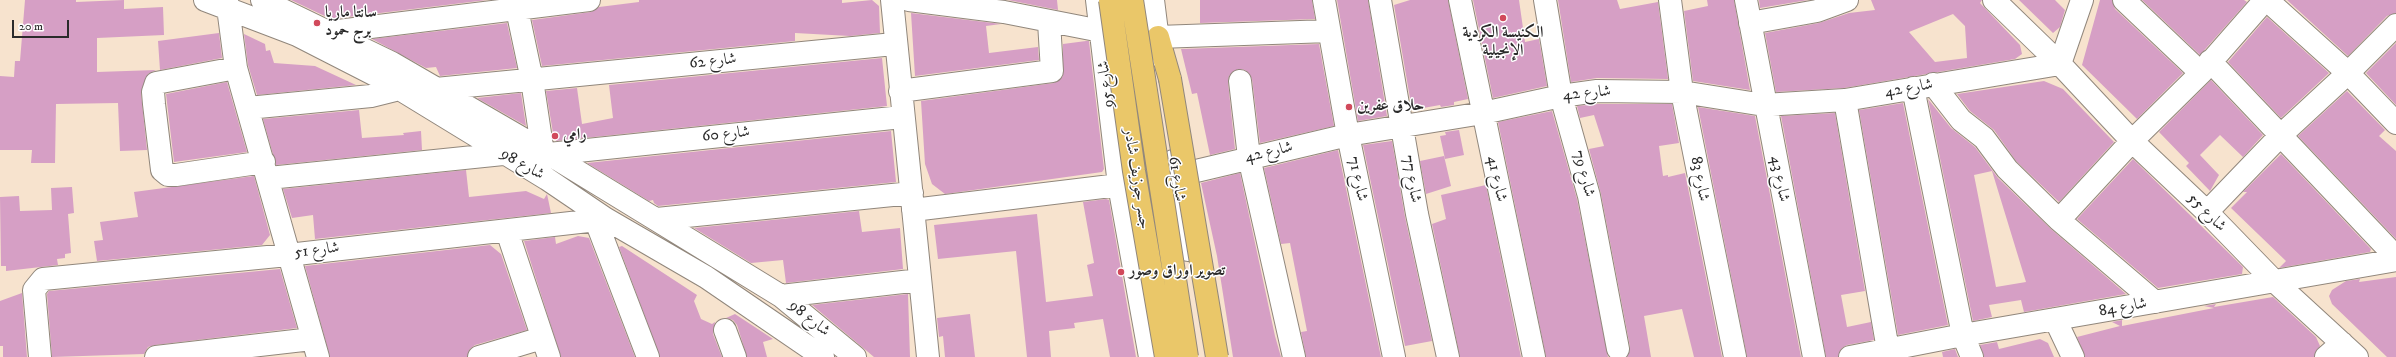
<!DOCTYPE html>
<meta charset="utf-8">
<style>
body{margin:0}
#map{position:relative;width:2396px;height:357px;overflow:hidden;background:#f7e3ce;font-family:"IM FELL DW Pica",serif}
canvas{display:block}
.scale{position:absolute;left:12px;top:20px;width:57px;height:18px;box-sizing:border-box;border:2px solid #2b2b2b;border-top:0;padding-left:5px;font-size:12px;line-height:14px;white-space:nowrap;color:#2b2b2b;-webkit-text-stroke:3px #fff;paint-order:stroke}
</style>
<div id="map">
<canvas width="2396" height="357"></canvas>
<div class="scale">20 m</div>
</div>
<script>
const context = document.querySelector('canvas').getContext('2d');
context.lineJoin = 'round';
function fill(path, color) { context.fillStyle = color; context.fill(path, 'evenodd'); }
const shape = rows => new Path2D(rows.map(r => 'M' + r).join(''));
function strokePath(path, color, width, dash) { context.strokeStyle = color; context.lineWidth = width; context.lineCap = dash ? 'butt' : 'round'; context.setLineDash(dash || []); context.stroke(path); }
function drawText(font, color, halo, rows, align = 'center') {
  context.font = font + ' "IM FELL DW Pica",Amiri,serif'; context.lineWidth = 3; context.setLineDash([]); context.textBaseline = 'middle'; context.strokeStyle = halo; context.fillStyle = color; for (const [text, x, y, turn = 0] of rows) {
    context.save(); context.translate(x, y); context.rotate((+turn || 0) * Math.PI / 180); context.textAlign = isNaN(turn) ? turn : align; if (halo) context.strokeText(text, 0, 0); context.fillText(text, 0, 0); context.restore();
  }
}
const building = shape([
 [25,0,76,0,76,2,124,0,124,9,163,7,164,35,97,38,97,72,156,70,148,74,141,93,147,150,120,151,118,103,56,104,55,163,31,163,32,150,0,150,0,76,14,77,15,61,20,61],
 [291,0,487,0,331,19],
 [639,0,842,0,842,3,872,0,879,6,880,33,850,36,795,33,795,41,542,66,532,20,591,12,599,7,639,2],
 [1008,0,1057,0,1058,10],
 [1200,0,1312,0,1315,19,1200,23],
 [1337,0,1368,0,1387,116,1358,121],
 [1410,0,1448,0,1468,99,1454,102,1454,105,1441,107,1440,105,1412,110,1394,5],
 [1473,0,1519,0,1525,42,1539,39,1547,86,1493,98],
 [1558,0,1617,0,1620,9,1658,2,1668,79,1597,78,1571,82],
 [1707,0,1734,0,1750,90,1693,81,1684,11,1708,6],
 [1759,0,1808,0,1760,8],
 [1871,0,1982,0,1980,3,2020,45,2022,54,2015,59,1844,88,1776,92,1765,33,1819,23,1849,13,1875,10],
 [1953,14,1965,26,1967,58,1935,62,1909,32],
 [2019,0,2055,0,2065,10,2060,27,2053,33],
 [2100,0,2112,0,2115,9,2183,73,2137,119,2082,65],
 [2142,0,2244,0,2247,2,2200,55],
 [2287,0,2396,0,2396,13,2387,16,2348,56],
 [911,13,1001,24,986,26,989,53,1038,47,1039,60,915,76],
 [2267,17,2329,73,2281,118,2228,62],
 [507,23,517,68,440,76,436,67,426,68,372,39],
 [219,33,222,58,160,70,158,41],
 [244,34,265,44,266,51,270,50,274,63,315,66,356,85,257,95,248,65],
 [1086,41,1089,41,1091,59,1104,169,1102,172,945,194,932,184,925,164,921,101,1054,83,1063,76,1063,44],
 [2396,43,2396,105,2366,73],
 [1319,44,1334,126,1260,143,1252,79,1245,70,1238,69,1229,76,1228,82,1235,149,1210,155,1197,93,1192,94,1181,49],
 [882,58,887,106,556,141,555,133,553,133,546,91,577,88,582,124,613,118,609,85],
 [2211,80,2263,135,2243,157,2220,135,2200,155,2219,175,2210,191,2186,166,2189,163,2159,132],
 [2044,81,2063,89,2114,142,2059,202,2016,161,1994,130,1970,111,1957,94],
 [227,82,247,152,174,162,166,94],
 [2347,91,2385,130,2379,136,2396,151,2396,239,2298,136],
 [521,93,526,126,477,98],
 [1928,99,1951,128,1975,147,1998,178,2051,229,2126,294,2024,312,2021,300,1989,305,1992,317,1973,321],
 [1992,171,2026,282,1996,287,1974,175],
 [1903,103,1948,325,1898,335,1859,110],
 [1598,104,1672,104,1679,143,1659,146,1663,176,1668,175,1668,177,1685,173,1722,357,1694,357,1682,309,1644,316,1651,357,1627,357,1630,347,1601,194,1589,149,1604,146,1594,115,1580,118,1577,106],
 [1698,107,1755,116,1801,357,1747,357],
 [359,110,362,138,404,135,403,133,421,131,422,150,276,165,263,119],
 [1552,111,1577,199,1608,357,1546,357,1498,122],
 [1835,113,1865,291,1841,295,1847,327,1871,322,1874,340,1847,345,1842,348,1838,357,1826,357,1781,116],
 [1459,130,1464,155,1445,159,1440,136,1446,135,1445,132],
 [891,131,896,182,658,206,654,203,653,200,649,201,587,163],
 [1392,141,1405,217,1432,341,1405,346,1363,145],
 [1338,150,1381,357,1306,357,1301,332,1307,331,1290,243,1281,244,1264,168],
 [2281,154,2371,249,2370,252,2279,268,2286,261,2231,208,2247,192,2243,192],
 [1444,156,1451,186,1426,194,1420,161],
 [2133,159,2243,267,2242,274,2158,288,2077,219],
 [466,170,469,197,526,191,544,199,547,194,551,213,315,239,313,215,292,218,283,189],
 [1240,173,1275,336,1281,357,1233,357,1217,256,1201,183],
 [254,176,270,235,262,245,97,261,94,241,103,240,100,222,138,217,134,192],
 [1486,185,1521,357,1460,357,1432,224,1446,219,1441,195],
 [72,187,74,213,68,214,71,253,65,254,65,258,57,259,58,265,6,271,6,266,1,266,0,197,19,196,20,211,52,210,51,188],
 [1106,199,1109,200,1136,357,1110,357,1103,319,1074,323,1075,328,1049,331,1051,357,1027,357,1016,251,938,259,934,225,1037,214,1046,302,1093,296,1087,265,1094,263,1083,202],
 [859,211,862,232,900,228,903,269,786,283,783,260,751,263,694,228],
 [578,236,589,238,635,357,561,357,524,241,555,237,556,244],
 [490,245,501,254,527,330,475,345,470,349,467,357,330,357,305,266],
 [622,246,697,295,694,301,701,319,712,324,715,322,713,334,722,357,660,357,619,247],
 [280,269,297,328,155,345,148,347,144,354,52,357,47,294,49,291],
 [2396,277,2396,357,2387,357,2332,304,2329,296,2332,290,2346,281,2360,279,2359,282],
 [22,293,27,357,3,357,3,346,0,346,0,301],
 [908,294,910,357,874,357,812,305],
 [2273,297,2316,337,2320,346,2314,357,2085,357,2077,337,2120,326,2112,322,2122,320,2122,326,2214,308,2204,306,2216,304,2214,307],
 [735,314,773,339,763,342,767,357,747,357,737,325,733,320,726,318],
 [970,314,975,357,945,357,943,336,939,337,937,318],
 [2040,339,2048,343,2054,357,1984,357,1980,345,1997,342,1999,349],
 [1955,349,1958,357,1943,357,1942,352]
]);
const minor = shape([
 [205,0,297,35,385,80,547,179,606,219,706,277,823,357],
 [227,0,236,68,318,357],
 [262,0,392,63,549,154,781,296,855,357],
 [515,0,532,80,544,160],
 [892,0,928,357],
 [909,0,1004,12,1101,31],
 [1097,0,1119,185,1150,357],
 [1153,0,1160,56],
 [1324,0,1348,135,1394,357],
 [1380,0,1417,214,1448,357],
 [1460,0,1534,357],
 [1545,0,1561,96,1589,196,1618,349],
 [1670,0,1682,92,1735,357],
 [1746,0,1814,357],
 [1994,0,2060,64,2132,141,2207,212,2273,280,2357,357],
 [2124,0,2201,73],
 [2267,0,2348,73,2396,123],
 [1750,23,1817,11,1847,0],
 [330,32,589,0],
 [1158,37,1329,31],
 [2210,61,2396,257],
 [2060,64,2082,0],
 [236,68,156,83,153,92,154,104,162,170,168,175,176,175,264,162],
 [1240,81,1249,157,1294,357],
 [1933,84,1961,120,1984,138,2007,169,2059,220,2155,302],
 [1913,88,1963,335,1972,357],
 [436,89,894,44],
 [900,91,1052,71,1049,22],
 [1845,100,1888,350],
 [248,108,371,96,399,89],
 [549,154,902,117],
 [1173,161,1188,250],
 [269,178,503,154,505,150],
 [913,210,1119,185,1175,176,1348,135,1483,113,1561,96,1597,91,1682,92,1764,105,1845,100,2060,64],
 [2207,212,2281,135,2348,73,2396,25],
 [657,219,912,193],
 [2059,220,2132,141,2201,73,2265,0],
 [596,221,648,357],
 [507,231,549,357],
 [781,296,920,280],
 [2055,319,2073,357],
 [725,330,735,357],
 [40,357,34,290,43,279,288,255,606,219],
 [156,357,312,339],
 [479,357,542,338],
 [1850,357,1963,335,2396,260],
 [2326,357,2342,343]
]);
const highway = shape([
 [1158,37,1170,79]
]);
const highwayBridge = shape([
 [1110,0,1134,171,1166,357],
 [1132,0,1187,357],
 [1170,79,1217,357]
]);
const markers = [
 [1503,18,4,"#d1495b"],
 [317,23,4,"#d1495b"],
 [1349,107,4,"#d1495b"],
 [555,136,4,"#d1495b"],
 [1121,272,4,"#d1495b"]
];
const poiNames = [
 ["سانتا ماريا",325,14],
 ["برج حمود",325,32],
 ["الكنيسة الكردية",1503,34,"center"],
 ["الإنجيلية",1503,52,"center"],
 ["حلاق عفرين",1357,107],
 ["رامي",563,136],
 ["تصوير اوراق وصور",1129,272]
];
const streetNames = [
 ["شارع 62",713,62,-6],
 ["شارع 95",1107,84,-97],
 ["شارع 42",1909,89,-10],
 ["شارع 42",1587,94,-5],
 ["شارع 60",726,135,-6],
 ["شارع 42",1269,153,-13],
 ["شارع 98",522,165,30],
 ["شارع 79",1583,174,75],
 ["جسر جوزيف شادر",1136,179,81],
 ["شارع 61",1176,179,81],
 ["شارع 71",1357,179,78],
 ["شارع 77",1411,179,80],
 ["شارع 41",1496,179,78],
 ["شارع 83",1699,179,79],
 ["شارع 43",1779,179,79],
 ["شارع 55",2206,213,45],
 ["شارع 51",317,251,-7],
 ["شارع 84",2123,308,-10],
 ["شارع 98",809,319,39]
];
fill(building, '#d69fc5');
strokePath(minor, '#91877c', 24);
strokePath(highway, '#91877c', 24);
strokePath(minor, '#fff', 22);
strokePath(highway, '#eac769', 22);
strokePath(highwayBridge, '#91877c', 24, []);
strokePath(highwayBridge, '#eac769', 22);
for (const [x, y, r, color] of markers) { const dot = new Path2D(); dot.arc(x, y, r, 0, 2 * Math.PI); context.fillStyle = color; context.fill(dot); strokePath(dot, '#fff', 1.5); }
drawText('bold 16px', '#2b2b2b', '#fff', poiNames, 'left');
drawText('16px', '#2b2b2b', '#fff', streetNames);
</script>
